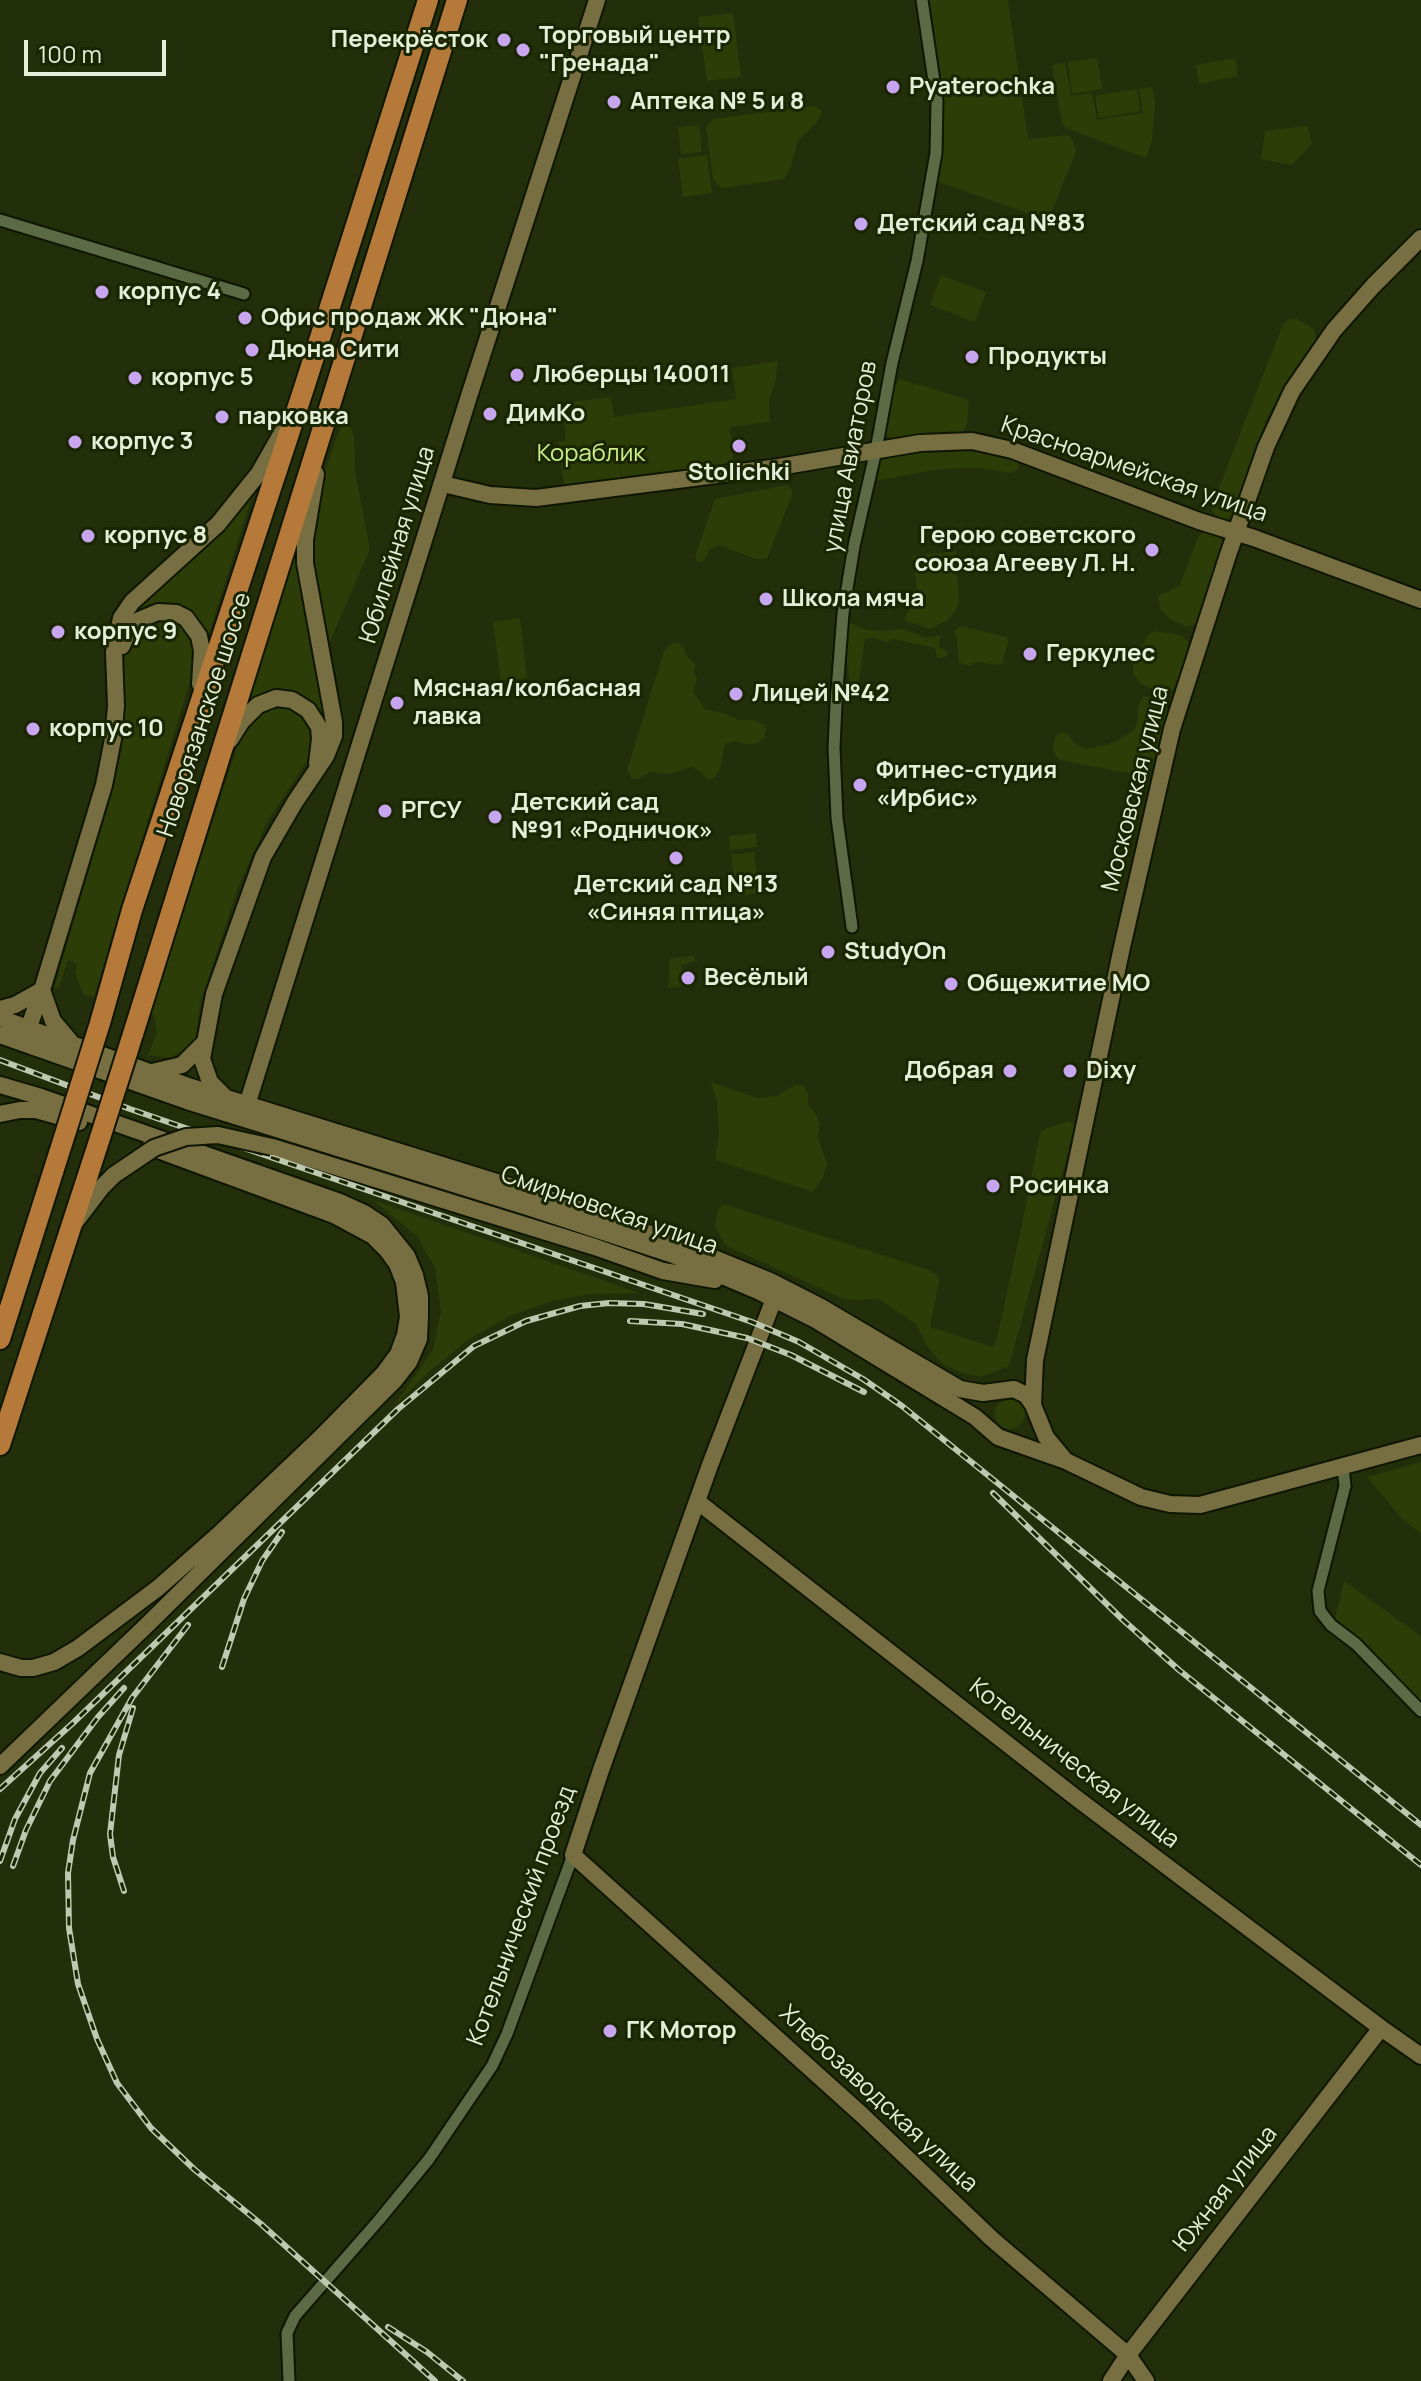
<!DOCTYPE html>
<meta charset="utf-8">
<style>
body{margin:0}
#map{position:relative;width:1421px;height:2381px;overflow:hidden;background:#232f0b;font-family:Manrope,sans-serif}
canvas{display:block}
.scale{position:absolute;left:24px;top:40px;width:142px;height:36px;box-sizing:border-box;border:4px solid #e5eed9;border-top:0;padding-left:10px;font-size:24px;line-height:28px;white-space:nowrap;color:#e5eed9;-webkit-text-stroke:6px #1a2502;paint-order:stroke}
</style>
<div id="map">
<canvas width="1421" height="2381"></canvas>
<div class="scale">100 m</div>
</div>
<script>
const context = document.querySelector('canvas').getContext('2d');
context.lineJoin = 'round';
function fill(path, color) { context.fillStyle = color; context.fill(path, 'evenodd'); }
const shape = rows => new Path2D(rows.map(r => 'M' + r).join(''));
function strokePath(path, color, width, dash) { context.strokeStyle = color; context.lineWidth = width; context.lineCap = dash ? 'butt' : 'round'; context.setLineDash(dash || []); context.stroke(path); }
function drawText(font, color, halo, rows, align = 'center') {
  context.font = font + ' Manrope,sans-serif'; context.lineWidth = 6; context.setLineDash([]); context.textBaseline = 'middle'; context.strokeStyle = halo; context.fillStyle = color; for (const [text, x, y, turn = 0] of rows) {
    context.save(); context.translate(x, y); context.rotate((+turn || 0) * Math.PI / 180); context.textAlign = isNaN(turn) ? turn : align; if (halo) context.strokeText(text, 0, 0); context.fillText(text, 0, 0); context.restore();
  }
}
const green = shape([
 [928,0,1008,0,1028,139,1068,135,1074,143,1076,152,1048,220,932,180,937,101,923,6],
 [733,13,741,77,707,81,698,17],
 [1097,58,1103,89,1072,94,1068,62],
 [1235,58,1238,76,1199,84,1196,65],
 [1065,63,1071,96,1092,93,1097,120,1143,113,1139,89,1152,87,1155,102,1152,141,1146,158,1066,128,1062,124,1052,65],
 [1137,89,1140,111,1099,118,1095,96],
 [816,106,822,112,816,123,798,141,790,168,784,179,722,188,713,180,706,127,713,119],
 [699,125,702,152,681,154,678,127],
 [1307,126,1312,144,1292,165,1261,159,1265,131],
 [707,155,712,193,683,197,678,159],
 [941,275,986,292,975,322,930,305],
 [1289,319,1297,319,1314,329,1316,338,1312,348,1291,375,1266,420,1238,506,1232,517,1223,522,1217,519,1211,508,1283,324],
 [778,361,776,378,769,400,770,422,730,427,734,464,622,477,620,464,621,478,564,486,558,442,566,441,563,413,572,402,611,397,614,417,736,399,732,368],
 [900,379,969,400,967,424,963,431,951,435,912,435,895,439,886,435,885,426,893,386],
 [345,414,354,436,355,472,370,549,328,646,310,562,319,488],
 [971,446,996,451,1018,460,1019,466,1016,471,1010,473,981,468,941,469,879,480,874,478,879,461,884,457,907,451],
 [787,485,793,491,792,496,767,558,756,559,719,545,709,550,703,562,697,561,695,556,715,499],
 [254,490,208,637,177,606,168,604,158,604,141,610,127,622,134,607],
 [1206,530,1222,536,1222,551,1197,624,1186,627,1170,619,1160,609,1158,595,1168,592,1180,585,1198,537],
 [297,550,298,551,326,722,309,701,293,692,276,690,249,701,247,700],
 [956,551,959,602,955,612,946,621,929,629,904,620,917,593,913,556],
 [520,618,527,678,501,681,493,622],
 [148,620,178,620,195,644,194,668,94,997,84,995,75,973,77,963,68,960,59,987,54,988,113,789,124,733,124,661,127,647,131,638],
 [850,623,864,629,877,631,903,629,926,638,940,635,939,647,947,652,947,656,937,659,935,648,894,639,888,642,873,638,865,639,857,693,852,694,850,692,848,666,844,660,847,628],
 [961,626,1007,637,1008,643,1002,664,996,665,978,661,970,666,959,663,957,640,954,631],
 [1154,631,1180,635,1188,641,1187,655,1173,690,1161,692,1140,684,1133,673,1134,662,1146,637],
 [672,643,678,643,684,648,686,655,695,664,694,673,697,678,693,692,705,709,727,714,738,720,754,720,765,725,766,728,764,738,758,743,749,745,734,741,725,744,720,769,715,777,711,780,705,778,701,772,692,767,670,774,651,772,637,779,632,779,627,770,664,651],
 [1144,696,1162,700,1168,710,1158,752,1150,768,1137,775,1060,760,1055,755,1053,747,1055,737,1061,732,1068,734,1075,744,1086,749,1106,745,1121,739,1134,730,1138,719,1138,706],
 [294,706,313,728,311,755,267,822,237,890,200,1004,197,1030,192,1046,189,1051,182,1050,171,1058,148,1055,157,1032,154,1015,150,1014,243,729,263,707],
 [756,833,757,847,730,850,729,836],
 [754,852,759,893,737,896,731,855],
 [694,955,695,961,681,965,684,986,668,988,670,959],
 [711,1082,757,1098,777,1096,796,1084,804,1086,808,1095,808,1105,816,1114,820,1124,818,1138,827,1163,823,1178,813,1192,715,1160,719,1135,717,1101],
 [1069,1121,1075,1126,1009,1366,981,1377,962,1373,940,1362,925,1343,916,1324,879,1299,846,1300,731,1248,724,1243,715,1226,718,1211,722,1205,727,1205,929,1270,937,1275,939,1281,930,1327,993,1347,996,1342,1021,1229,1039,1138,1041,1132,1047,1128],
 [373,1200,639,1293,591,1294,551,1301,510,1316,468,1340,432,1369,394,1406,433,1350,441,1311,435,1268,417,1236],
 '995 1414a15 15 0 1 1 30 0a15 15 0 1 1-30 0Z',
 [1421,1462,1421,1533,1403,1520,1367,1477],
 [1344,1581,1421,1636,1421,1702,1365,1645,1335,1619]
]);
const street = shape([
 [0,220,244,294],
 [852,927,837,818,834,748,836,704,843,613,854,546,876,450,892,363,917,261,936,153,937,101,922,0],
 [1343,1467,1345,1486,1318,1591,1320,1611,1331,1625,1356,1644,1421,1711],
 [289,2381,287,2333,295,2316,379,2220,429,2159,492,2066,507,2034,573,1855]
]);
const secondary = shape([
 [443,484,490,495,536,498,779,467,920,443,972,441,1012,450,1199,521,1254,538,1421,600],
 [122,646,129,630,139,620,158,612,176,613,186,618,199,636,202,651,200,684],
 [230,740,242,721,258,705,276,698,292,700,308,710,319,727,320,739,317,763],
 [42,990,53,1021,70,1041],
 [0,1009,15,1005,42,990],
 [0,1018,191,1087,535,1194,677,1243,770,1281,821,1307,960,1389,983,1393,1014,1389,1026,1395,1033,1405,1046,1437,1065,1460],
 [0,1035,187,1101,531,1208,673,1255,760,1292,814,1319,975,1417,998,1437,1066,1461,1141,1497,1170,1504,1200,1505,1421,1445],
 [25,1038,42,990,104,785,113,739,116,706,114,652,121,618,132,602,218,524,259,473,284,429],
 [152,1072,182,1065,204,1043],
 [0,1085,41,1097,340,1202,364,1213,382,1225,407,1256,415,1275,420,1296,420,1317,419,1339,409,1362,394,1381,149,1623,0,1766],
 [223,1095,210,1082,202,1059,214,994,263,857,295,802,326,756,334,736,334,722,305,563,305,540,316,474],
 [247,1105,470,393,597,0],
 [0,1114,20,1110,36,1110,79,1122],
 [272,1147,595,1247,663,1271,715,1280],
 [77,1220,102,1187,114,1175],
 [774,1299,710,1465,601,1770,573,1855,862,2115,992,2239,1128,2355,1146,2381],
 [1033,1405,1035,1360,1122,947,1172,729,1228,555,1266,447,1292,391,1334,330,1373,286,1421,238],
 [702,1505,1075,1797,1381,2028,1421,2056],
 [0,1662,21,1668,33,1668,54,1662,78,1648,158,1588,219,1534,320,1438,384,1373,398,1354,405,1335,408,1317,404,1282,397,1264,387,1250,373,1236,334,1215,150,1147],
 [1111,2381,1128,2355,1381,2028]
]);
const highway = shape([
 [100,1023,132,910,304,388,428,0],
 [133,1034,457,0],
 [0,1339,67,1128],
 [0,1445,100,1138]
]);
const rail = shape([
 [0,1060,130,1109,752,1322,799,1342,863,1379,902,1406,1421,1825],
 [630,1321,682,1324,747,1338,791,1355,864,1392],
 [993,1493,1122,1619,1179,1670,1421,1865],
 [188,1625,132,1698,90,1773,73,1840,68,1873,69,1928,78,1984,97,2039,117,2083,151,2128,195,2170,261,2224,435,2381],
 [222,1667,244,1599,262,1561,282,1532],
 [0,1789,73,1723,398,1409,474,1346,526,1321,580,1306,609,1303,644,1304,703,1314],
 [0,1861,15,1819,40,1773,62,1748],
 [13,1866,26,1830,50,1781,98,1717,124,1688],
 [124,1891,113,1857,110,1834,119,1755,133,1708],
 [388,2327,427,2352,463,2381]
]);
const secondaryBridge = shape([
 [114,1175,154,1148,186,1137,218,1135,272,1147]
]);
const highwayBridge = shape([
 [67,1128,100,1023],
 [100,1138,133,1034]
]);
const markers = [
 [504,40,8,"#c8a6ef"],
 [523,50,8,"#c8a6ef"],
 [893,87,8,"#c8a6ef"],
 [614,102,8,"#c8a6ef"],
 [861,224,8,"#c8a6ef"],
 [102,292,8,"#c8a6ef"],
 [245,318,8,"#c8a6ef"],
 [252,350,8,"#c8a6ef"],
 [972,357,8,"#c8a6ef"],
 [517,375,8,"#c8a6ef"],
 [135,378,8,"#c8a6ef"],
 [490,414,8,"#c8a6ef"],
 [222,417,8,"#c8a6ef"],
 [75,442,8,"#c8a6ef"],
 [739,446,8,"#c8a6ef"],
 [88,536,8,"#c8a6ef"],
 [1152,550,8,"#c8a6ef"],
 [766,599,8,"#c8a6ef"],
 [58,632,8,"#c8a6ef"],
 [1030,654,8,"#c8a6ef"],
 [736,694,8,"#c8a6ef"],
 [397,703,8,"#c8a6ef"],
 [33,729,8,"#c8a6ef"],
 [860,785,8,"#c8a6ef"],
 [385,811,8,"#c8a6ef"],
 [495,817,8,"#c8a6ef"],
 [676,858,8,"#c8a6ef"],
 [828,952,8,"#c8a6ef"],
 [688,978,8,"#c8a6ef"],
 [951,984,8,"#c8a6ef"],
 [1010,1071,8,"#c8a6ef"],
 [1070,1071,8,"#c8a6ef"],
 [993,1186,8,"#c8a6ef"],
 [610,2031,8,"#c8a6ef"]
];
const poiNames = [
 ["Торговый центр",539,36],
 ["\"Гренада\"",539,64],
 ["Перекрёсток",488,40,"right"],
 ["Pyaterochka",909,87],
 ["Аптека № 5 и 8",630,102],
 ["Детский сад №83",877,224],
 ["корпус 4",118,292],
 ["Офис продаж ЖК \"Дюна\"",261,318],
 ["Дюна Сити",268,350],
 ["Продукты",988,357],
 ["Люберцы 140011",533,375],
 ["корпус 5",151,378],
 ["ДимКо",506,414],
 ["парковка",238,417],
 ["корпус 3",91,442],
 ["Stolichki",739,473,"center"],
 ["корпус 8",104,536],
 ["Герою советского",1136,536,"right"],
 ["союза Агееву Л. Н.",1136,564,"right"],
 ["Школа мяча",782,599],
 ["корпус 9",74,632],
 ["Геркулес",1046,654],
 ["Мясная/колбасная",413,689],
 ["лавка",413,717],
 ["Лицей №42",752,694],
 ["корпус 10",49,729],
 ["Фитнес-студия",876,771],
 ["«Ирбис»",876,799],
 ["Детский сад",511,803],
 ["№91 «Родничок»",511,831],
 ["РГСУ",401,811],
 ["Детский сад №13",676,885,"center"],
 ["«Синяя птица»",676,913,"center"],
 ["StudyOn",844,952],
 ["Весёлый",704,978],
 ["Общежитие МО",967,984],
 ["Добрая",994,1071,"right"],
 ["Dixy",1086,1071],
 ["Росинка",1009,1186],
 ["ГК Мотор",626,2031]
];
const parkNames = [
 ["Кораблик",591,454]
];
const streetNames = [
 ["улица Авиаторов",851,457,-79],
 ["Красноармейская улица",1134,470,19],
 ["Юбилейная улица",398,545,-73],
 ["Новорязанское шоссе",205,715,-72],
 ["Московская улица",1136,789,-76],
 ["Смирновская улица",609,1211,19],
 ["Котельническая улица",1074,1764,38],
 ["Котельнический проезд",522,1916,-70],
 ["Хлебозаводская улица",878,2099,43],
 ["Южная улица",1226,2189,-52]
];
fill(green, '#2d3d07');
strokePath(street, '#0e1600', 15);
strokePath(secondary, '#0e1600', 20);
strokePath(highway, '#0e1600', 24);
strokePath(street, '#5c6a45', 11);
strokePath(secondary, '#776f42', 16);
strokePath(highway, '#b57a3a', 20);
strokePath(rail, '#bfc9b1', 6);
strokePath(rail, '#1a2502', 3, [9]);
strokePath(secondaryBridge, '#0e1600', 20, []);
strokePath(highwayBridge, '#0e1600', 24, []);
strokePath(secondaryBridge, '#776f42', 16);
strokePath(highwayBridge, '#b57a3a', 20);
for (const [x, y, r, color] of markers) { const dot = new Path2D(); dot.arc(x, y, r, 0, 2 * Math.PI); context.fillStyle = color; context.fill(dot); strokePath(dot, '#1a2502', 3); }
drawText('bold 24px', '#e5eed9', '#1a2502', poiNames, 'left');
drawText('24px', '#caf089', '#1a2502', parkNames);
drawText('24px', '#e5eed9', '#1a2502', streetNames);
</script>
